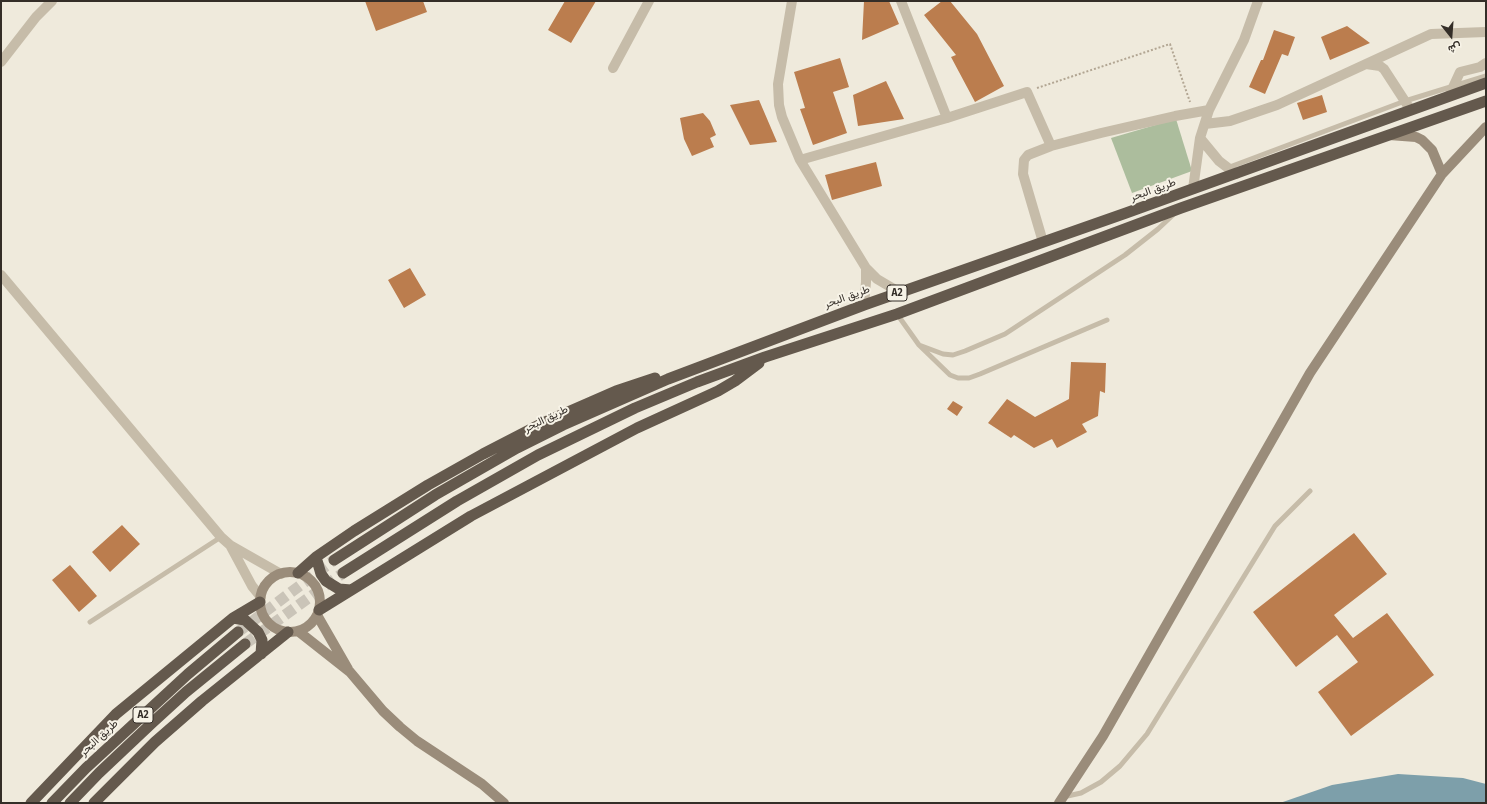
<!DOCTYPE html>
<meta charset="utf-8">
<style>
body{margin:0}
#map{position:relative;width:1487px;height:804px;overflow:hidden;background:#efeadc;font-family:"Fira Sans",Vazirmatn,sans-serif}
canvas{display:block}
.frame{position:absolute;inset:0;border:2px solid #342e28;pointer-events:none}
.north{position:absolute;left:1431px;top:16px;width:40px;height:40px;-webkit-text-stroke:3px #f7f3e7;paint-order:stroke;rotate:163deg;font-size:11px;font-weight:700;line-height:16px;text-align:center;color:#342e28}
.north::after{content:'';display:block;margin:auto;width:14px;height:18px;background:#342e28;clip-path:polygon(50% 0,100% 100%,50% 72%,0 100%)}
</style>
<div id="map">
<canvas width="1487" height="804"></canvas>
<div class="frame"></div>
<div class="north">ش</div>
</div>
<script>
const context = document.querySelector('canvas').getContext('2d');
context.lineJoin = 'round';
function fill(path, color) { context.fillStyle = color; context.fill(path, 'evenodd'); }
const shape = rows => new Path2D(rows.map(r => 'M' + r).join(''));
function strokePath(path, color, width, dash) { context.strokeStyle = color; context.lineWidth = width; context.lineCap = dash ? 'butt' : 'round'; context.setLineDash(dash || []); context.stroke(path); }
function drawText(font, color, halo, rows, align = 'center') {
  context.font = font + ' "Fira Sans",Vazirmatn,sans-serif'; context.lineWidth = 4; context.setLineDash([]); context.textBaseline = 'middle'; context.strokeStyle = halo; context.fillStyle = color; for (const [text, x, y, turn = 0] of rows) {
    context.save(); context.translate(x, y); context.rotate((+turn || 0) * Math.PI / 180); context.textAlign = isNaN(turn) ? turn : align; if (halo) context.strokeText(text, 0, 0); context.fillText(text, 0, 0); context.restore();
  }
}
const green = shape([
 [1176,119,1192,171,1132,193,1111,138]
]);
const water = shape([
 [1398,774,1463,778,1486,784,1486,803,1280,803,1332,785]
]);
const building = shape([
 [365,1,423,1,427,12,376,31],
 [565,1,596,1,571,43,548,30],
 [864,1,889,1,899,24,862,40],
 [942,1,950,1,977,34,1004,86,975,102,951,57,956,55,924,15],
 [1347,26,1370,43,1330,60,1321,37],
 [1274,30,1295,37,1288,56,1282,54,1265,94,1249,87,1261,60,1263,60],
 [840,58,849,87,833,92,847,133,813,145,800,109,805,108,794,72],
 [886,81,904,119,858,126,853,95],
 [1322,95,1327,112,1303,120,1297,103],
 [759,100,777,142,750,145,730,105],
 [703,113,710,121,716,135,710,138,714,147,692,156,684,139,680,118],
 [876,162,882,186,832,200,825,175],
 [410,268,426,295,404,308,388,280],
 [1071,362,1106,363,1105,393,1100,391,1098,416,1082,424,1087,432,1057,448,1052,439,1034,448,1014,435,1011,438,988,423,1007,399,1035,417,1069,399],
 [953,401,963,407,957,416,947,409],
 [122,525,140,544,110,572,92,552],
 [1354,533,1387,574,1334,615,1353,638,1387,613,1434,675,1351,736,1318,692,1358,662,1337,635,1296,667,1253,612],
 [70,565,97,596,79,612,52,580]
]);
const trunkTunnel = shape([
 [238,632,334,560],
 [245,644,343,573]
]);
const path = shape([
 [1037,88,1170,44,1190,102]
]);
const service = shape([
 [1227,168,1405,101,1486,76],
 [897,314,919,345,950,375,958,378,969,378,980,374,1107,320],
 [919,345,943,354,953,355,965,351,1005,334,1125,255,1158,229,1174,214],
 [90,622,221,537],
 [1063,797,1081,793,1101,782,1120,766,1147,734,1275,526,1310,491]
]);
const minor = shape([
 [792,1,778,84,779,105,782,117,800,160,866,268,877,279,899,292],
 [901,1,947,118],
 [1,62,36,17,52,1],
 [1366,64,1380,66,1384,69,1410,109],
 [613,68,649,1],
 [1449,96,1460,72,1480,67,1486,63],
 [1205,124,1230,121,1277,105,1431,34,1486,32],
 [1200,138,1219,161,1236,174],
 [800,160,947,118,1027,92,1051,146],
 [1193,189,1200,138,1209,110,1244,40,1258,1],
 [1043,242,1023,174,1024,160,1028,155,1051,146,1101,133,1175,116,1209,110],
 [1,275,221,537,230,545,281,574],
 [864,305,866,282,866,268],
 [230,545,252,586,261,597]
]);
const secondary = shape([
 [1389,135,1416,137,1422,140,1432,150,1442,174],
 '260 602a30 30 0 1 1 60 0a30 30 0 1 1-60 0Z',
 [317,615,348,669],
 [298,631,350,672,383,711,400,727,417,741,482,784,504,803],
 [1059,803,1103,736,1310,373,1442,174,1486,127]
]);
const trunk = shape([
 [316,557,321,574,326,581,339,589,351,590],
 [334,560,435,495,517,448,563,425,668,379,864,305,1126,213,1486,83],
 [298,573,316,557,354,531,428,485,483,454,545,422,616,391,655,378],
 [343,573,457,501,538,455,635,408,697,382,765,357,897,314,1181,208,1486,101],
 [319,610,471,516,637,428,718,391,735,381,759,363],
 [233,618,245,620,258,632,262,640,261,654],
 [31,803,116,714,233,618,260,602],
 [52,803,86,768,188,674,238,632],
 [70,803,99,773,152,723,186,692,245,644],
 [94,803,155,742,202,701,288,632]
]);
const shields = [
 [897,293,20],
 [143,715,20]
];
const shieldNames = [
 ["A2",897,293],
 ["A2",143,715]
];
const streetNames = [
 ["طريق البحر",1153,190,-20],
 ["طريق البحر",847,297,-20],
 ["طريق البحر",546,419,-26],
 ["طريق البحر",99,738,-43]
];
fill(green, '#acbd9d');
fill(water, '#7d9faa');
fill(building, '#bb7d4e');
strokePath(trunkTunnel, '#cac4b8', 11, [11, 5.5]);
strokePath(path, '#b2a693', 2, [2, 2]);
strokePath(service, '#c6bca9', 5);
strokePath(minor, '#c6bca9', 10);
strokePath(secondary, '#9a8c7a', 10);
strokePath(trunk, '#64594d', 11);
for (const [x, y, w] of shields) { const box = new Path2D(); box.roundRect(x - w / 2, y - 8, w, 16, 3); context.fillStyle = '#f7f3e7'; context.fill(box); strokePath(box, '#342e28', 1); }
drawText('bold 10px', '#342e28', null, shieldNames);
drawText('11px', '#342e28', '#f7f3e7', streetNames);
</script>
